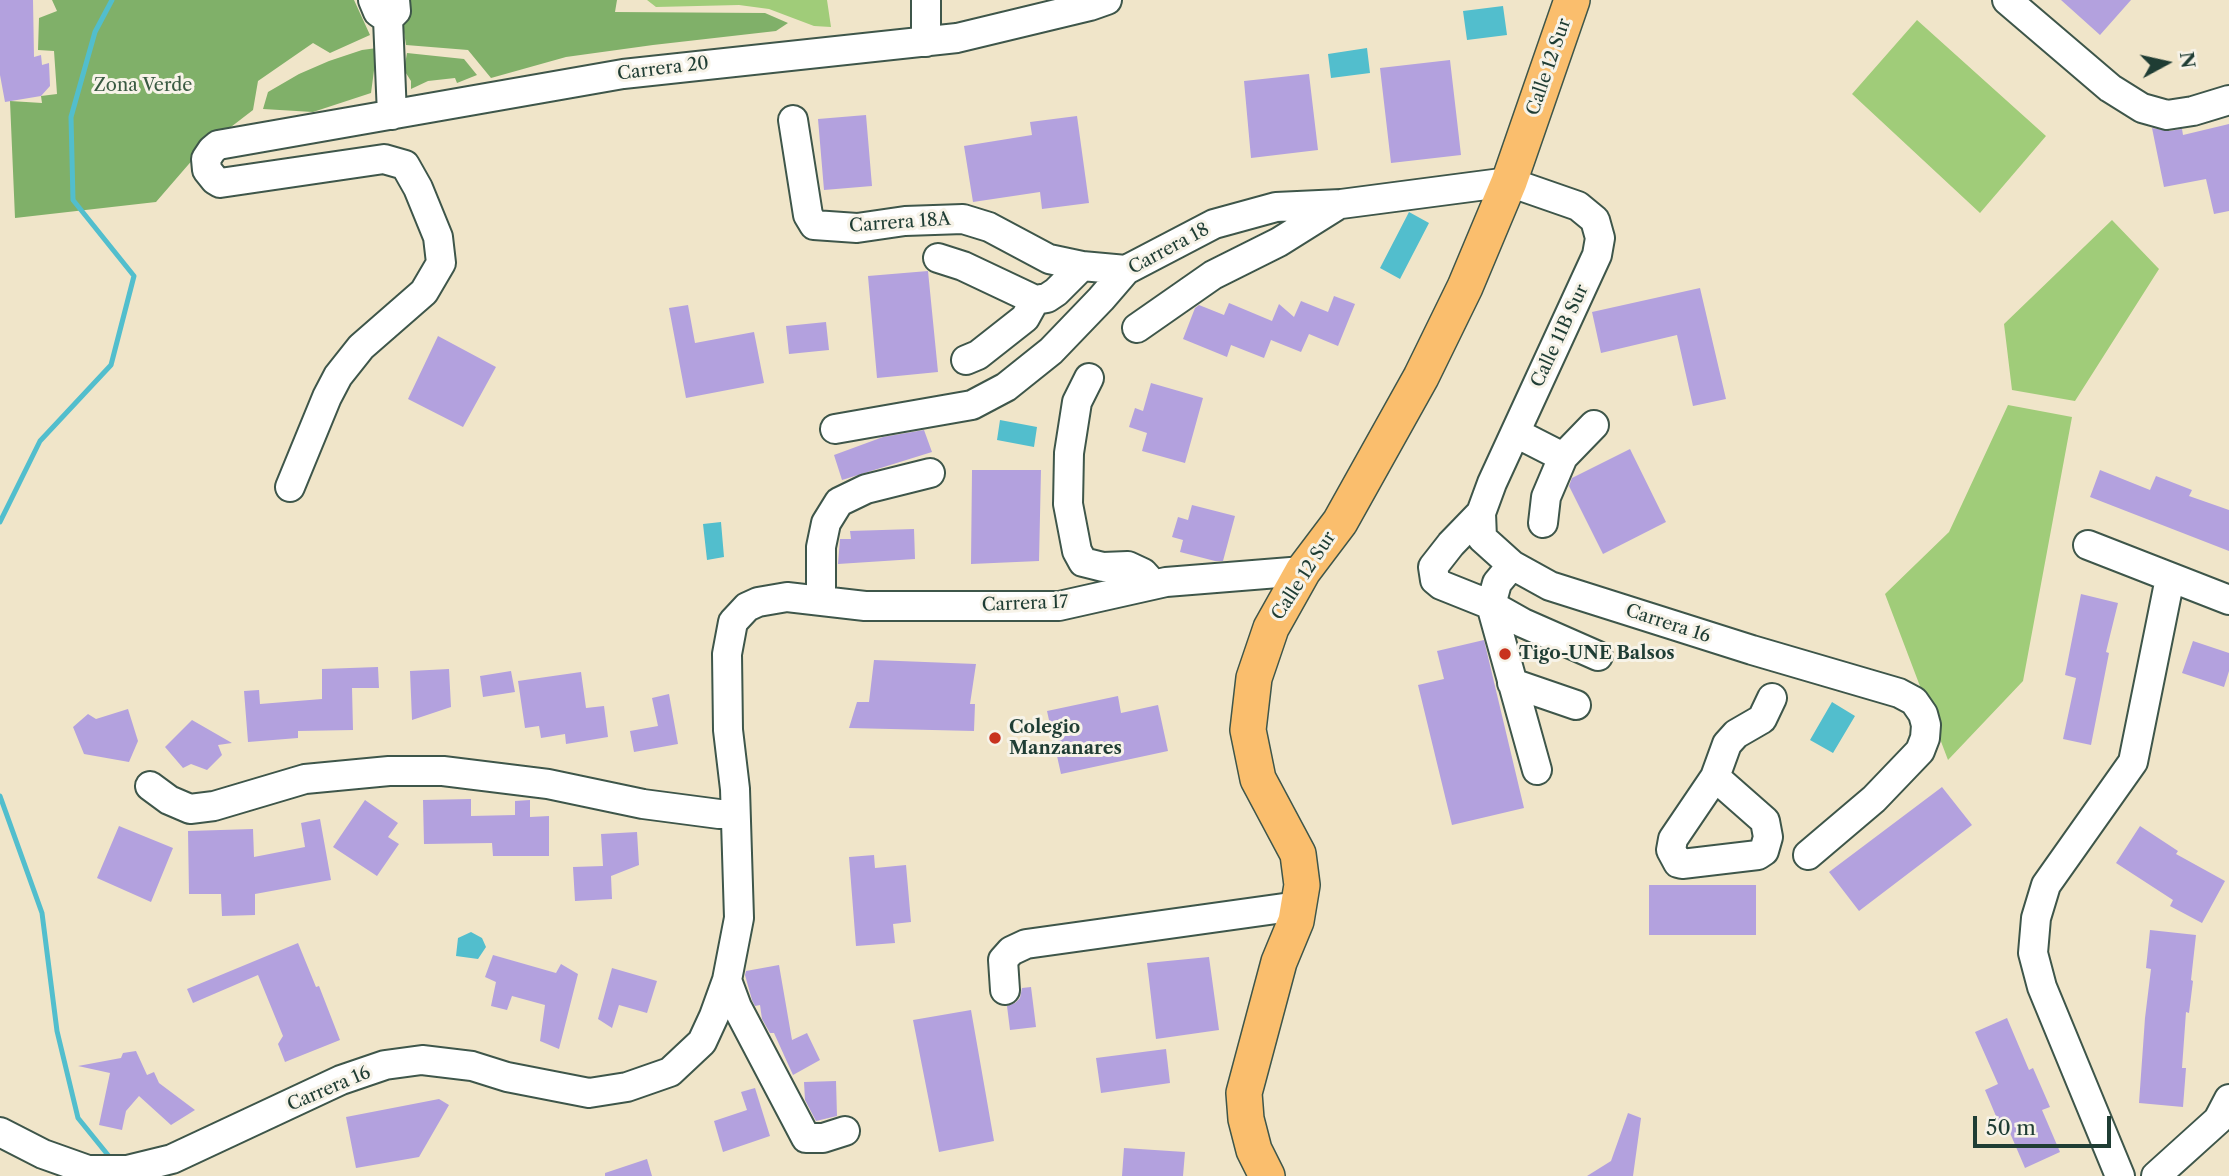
<!DOCTYPE html>
<style>
body{margin:0}
#map{position:relative;width:2229px;height:1176px;overflow:hidden;background:#f0e5c9;font-family:"Libre Caslon Text",serif}
canvas{display:block}
.north{position:absolute;left:2131px;top:28px;width:70px;height:70px;-webkit-text-stroke:5px #f7f3e8;paint-order:stroke;rotate:82deg;font-size:19px;font-weight:700;line-height:28px;text-align:center;color:#1f3d34}
.north::after{content:'';display:block;margin:auto;width:24px;height:32px;background:#1f3d34;clip-path:polygon(50% 0,100% 100%,50% 72%,0 100%)}
.scale{position:absolute;left:1973px;top:1116px;width:138px;height:32px;box-sizing:border-box;border:4px solid #1f3d34;border-top:0;padding-left:9px;font-size:21px;line-height:24px;white-space:nowrap;color:#1f3d34;-webkit-text-stroke:5px #f7f3e8;paint-order:stroke}
</style>
<div id="map">
<canvas width="2229" height="1176"></canvas>
<div class="north">N</div>
<div class="scale">50 m</div>
</div>
<script>
const context = document.querySelector('canvas').getContext('2d');
context.lineJoin = 'round';
function fill(path, color) { context.fillStyle = color; context.fill(path, 'evenodd'); }
const shape = rows => new Path2D(rows.map(r => 'M' + r).join(''));
function strokePath(path, color, width, dash) { context.strokeStyle = color; context.lineWidth = width; context.lineCap = dash ? 'butt' : 'round'; context.setLineDash(dash || []); context.stroke(path); }
function drawText(font, color, halo, rows, align = 'center') {
  context.font = font + ' "Libre Caslon Text",serif'; context.lineWidth = 6; context.setLineDash([]); context.textBaseline = 'middle'; context.strokeStyle = halo; context.fillStyle = color; for (const [text, x, y, turn = 0] of rows) {
    context.save(); context.translate(x, y); context.rotate((+turn || 0) * Math.PI / 180); context.textAlign = isNaN(turn) ? turn : align; if (halo) context.strokeText(text, 0, 0); context.fillText(text, 0, 0); context.restore();
  }
}
const green = shape([
 [647,0,827,0,831,27,814,26,769,9,739,5,656,7],
 [1917,20,2046,136,1980,213,1852,94],
 [2112,220,2159,269,2075,401,2012,390,2004,324],
 [2008,405,2072,417,2023,681,1948,760,1885,594,1949,532]
]);
const forest = shape([
 [52,0,354,0,370,35,330,53,313,43,258,81,253,110,201,150,156,202,15,218,10,101,42,103,41,96,57,94,54,51,38,50,39,18,57,11],
 [399,0,617,0,615,12,765,13,788,23,776,31,653,45,566,57,491,78,468,50,406,45],
 [377,48,371,93,313,112,263,109,268,92,299,74,329,61,362,50],
 [407,53,464,59,477,75,457,83,455,78,428,81,411,89,411,81,404,70]
]);
const water = shape([
 [1503,6,1507,35,1467,40,1463,11],
 [1367,48,1370,73,1331,78,1328,54],
 [1409,212,1429,223,1400,279,1380,268],
 [1000,420,1037,427,1034,447,997,440],
 [721,522,724,557,707,560,703,524],
 [1832,702,1855,716,1833,753,1810,740],
 [471,932,482,938,486,947,478,959,456,956,458,938]
]);
const stream = shape([
 [0,522,40,441,111,365,134,276,73,200,71,117,95,32,112,0],
 [0,796,42,913,57,1031,78,1118,112,1160]
]);
const building = shape([
 [0,0,33,0,34,57,41,55,42,65,49,63,50,86,41,96,5,102,0,75],
 [2061,0,2131,0,2100,35],
 [1450,60,1461,155,1391,163,1380,68],
 [1309,74,1318,150,1251,158,1244,81],
 [866,115,872,186,824,190,818,119],
 [1077,116,1089,203,1042,209,1040,192,973,202,964,146,1032,135,1030,122],
 [2229,124,2229,211,2214,214,2206,179,2164,187,2152,128,2169,131,2182,129,2183,135],
 [928,271,938,372,877,378,868,276],
 [1700,288,1726,399,1693,406,1677,335,1601,353,1592,312],
 [1334,296,1355,304,1338,346,1309,334,1301,352,1271,340,1264,358,1231,345,1227,357,1183,339,1195,308,1199,305,1224,315,1229,303,1272,321,1279,304,1294,317,1301,301,1328,312],
 [688,305,695,343,754,332,764,383,686,398,669,308],
 [826,322,829,350,789,354,786,326],
 [438,336,496,367,463,427,408,399],
 [1151,383,1203,398,1185,463,1142,451,1147,433,1129,427,1135,408,1143,411],
 [924,430,932,452,842,480,834,455,883,437],
 [1630,449,1666,522,1603,554,1569,486,1572,478],
 [972,470,1041,470,1039,561,971,564],
 [2100,470,2150,490,2156,476,2192,490,2189,496,2229,510,2229,551,2090,497],
 [1192,505,1235,516,1223,561,1215,561,1180,552,1183,540,1172,537,1178,517,1188,520],
 [914,529,915,559,838,564,840,539,851,539,850,531],
 [2081,594,2118,603,2106,652,2109,653,2091,745,2063,739,2076,678,2065,675],
 [1484,640,1524,808,1452,825,1418,685,1444,679,1437,651],
 [2193,641,2229,653,2229,671,2224,687,2182,673],
 [874,660,976,664,970,704,975,704,974,731,849,728,857,702,869,702],
 [378,667,379,688,352,688,353,730,298,731,298,738,248,742,244,691,259,690,260,704,322,699,322,669],
 [449,669,451,707,412,720,410,671],
 [511,671,515,692,483,697,480,676],
 [581,672,586,708,604,706,608,737,566,744,565,734,541,738,539,726,525,728,518,681],
 [669,694,678,744,634,752,630,731,658,726,652,698],
 [1118,696,1121,713,1158,705,1168,751,1061,774,1047,711],
 [128,709,138,741,129,762,84,754,73,727,88,714,96,719],
 [192,720,232,743,218,745,222,755,207,770,191,764,183,768,165,747],
 [1942,787,1972,825,1859,911,1829,872],
 [471,799,471,816,515,815,515,801,530,800,530,817,549,816,549,856,493,856,492,843,424,844,423,800],
 [365,800,398,823,388,837,399,844,377,876,333,847],
 [320,819,331,880,255,894,255,915,222,916,221,894,189,894,188,831,253,829,254,857,305,847,301,823],
 [119,826,173,848,151,902,97,878],
 [2140,826,2178,851,2176,854,2225,881,2202,923,2170,906,2173,900,2116,863],
 [637,832,639,865,611,876,612,899,575,901,573,867,603,866,601,834],
 [874,855,875,868,906,865,911,922,893,924,895,943,856,946,849,857],
 [1649,885,1756,885,1756,935,1649,935],
 [2150,930,2196,935,2191,980,2193,981,2189,1013,2186,1012,2182,1068,2186,1068,2183,1107,2139,1103,2145,1018,2151,969,2146,968],
 [298,943,316,987,319,986,340,1040,285,1062,278,1044,283,1036,258,975,193,1003,187,989],
 [493,955,556,973,561,964,578,974,559,1049,540,1041,545,1005,512,996,507,1010,491,1006,496,982,485,977],
 [1209,957,1219,1030,1156,1039,1147,963],
 [779,965,792,1040,807,1033,820,1060,793,1075,774,1033,770,1033,762,1019,760,1005,755,1006,752,1000,745,975,746,971],
 [612,968,657,981,647,1013,619,1005,612,1028,598,1019],
 [1031,987,1036,1027,1010,1030,1007,1006,1015,1003,1020,998,1022,988],
 [971,1010,994,1141,939,1152,913,1020],
 [2007,1018,2029,1070,2033,1068,2050,1107,2042,1110,2060,1152,2025,1168,2007,1126,2001,1128,1985,1090,1998,1084,1975,1032],
 [1166,1049,1170,1083,1101,1093,1096,1058],
 [136,1051,147,1075,154,1072,159,1083,195,1110,171,1125,139,1096,126,1111,122,1130,99,1125,110,1073,78,1066,121,1058,123,1053],
 [836,1081,837,1116,816,1121,805,1100,804,1082],
 [755,1088,770,1136,723,1152,714,1121,747,1110,741,1092],
 [439,1099,449,1105,419,1157,356,1168,346,1117],
 [1628,1113,1641,1118,1633,1176,1587,1176,1611,1161],
 [1124,1148,1185,1152,1183,1176,1122,1176],
 [647,1159,652,1176,605,1176,605,1173]
]);
const minor = shape([
 [373,0,378,12,388,19],
 [926,0,926,42],
 [2007,0,2110,88,2142,108,2167,115,2193,111,2229,100],
 [392,115,388,19,396,11,395,0],
 [793,120,808,215,814,225,857,228,905,221,963,219,989,227,1049,259,1082,266,1126,270],
 [938,258,963,266,1035,300,1047,298,1056,292,1082,266],
 [1137,328,1213,275,1279,242,1338,205],
 [966,360,978,355,1025,318,1035,300],
 [1089,378,1077,402,1069,453,1068,504,1077,551,1083,562,1103,567,1128,566,1143,573,1153,584],
 [835,429,972,405,1006,387,1051,351,1101,299,1126,270,1214,224,1276,207,1341,204,1509,182,1578,206,1595,220,1600,238,1597,255,1492,483,1481,513,1482,538,1512,565,1550,586,1752,650,1899,693,1914,701,1923,714,1926,725,1925,738,1920,751,1874,799,1808,855],
 [1516,433,1563,457],
 [290,487,327,397,338,376,361,347,424,292,441,263,438,237,418,188,405,165,384,159,220,183,215,180,207,170,206,159,212,150,218,145,623,74,957,38,1090,6,1107,0],
 [1481,513,1451,544,1433,567,1435,580,1441,585,1491,605,1523,623,1598,656],
 [1543,523,1546,497,1563,457,1594,425],
 [2088,545,2229,600],
 [1512,565,1497,583,1491,605,1537,770],
 [821,601,821,547,826,523,839,502,866,489,930,473],
 [1512,683,1576,705],
 [1715,777,1765,821,1768,837,1764,851,1758,855,1682,864,1678,863,1671,850,1673,839,1715,777,1727,744,1736,734,1762,719,1772,698],
 [150,786,169,800,190,809,214,806,305,779,389,771,443,771,548,784,643,804,719,814,735,813],
 [727,980,737,1007,806,1138,823,1138,845,1131],
 [1005,990,1003,960,1011,951,1026,944,1298,906],
 [0,1132,43,1154,88,1170,127,1170,172,1159,341,1080,385,1065,422,1060,472,1066,507,1077,589,1093,627,1087,670,1072,702,1042,714,1016,727,980,739,918,735,789,728,730,727,654,733,622,747,607,758,602,787,597,865,606,1059,606,1166,582,1303,571],
 [2120,1176,2042,987,2033,953,2036,918,2046,885,2133,762,2170,578],
 [2156,1176,2218,1120,2229,1099]
]);
const major = shape([
 [1267,1176,1254,1150,1246,1119,1244,1093,1279,962,1296,921,1302,885,1298,854,1258,779,1248,730,1254,678,1271,628,1303,571,1340,522,1421,377,1465,287,1509,182,1572,0]
]);
const markers = [
 [1505,654,7,"#c8321e"],
 [995,738,7,"#c8321e"]
];
const streetNames = [
 ["Calle 12 Sur",1549,67,-71],
 ["Carrera 20",663,69,-7],
 ["Carrera 18A",900,223,-4],
 ["Carrera 18",1169,249,-28],
 ["Calle 11B Sur",1560,336,-65],
 ["Calle 12 Sur",1304,576,-57],
 ["Carrera 17",1025,604,-2],
 ["Carrera 16",1668,624,18],
 ["Carrera 16",329,1089,-23]
];
const parkNames = [
 ["Zona Verde",143,86]
];
const poiNames = [
 ["Tigo-UNE Balsos",1519,654],
 ["Colegio",1009,728],
 ["Manzanares",1009,749]
];
fill(green, '#a0cc79');
fill(forest, '#80b069');
fill(water, '#52becd');
strokePath(stream, '#52becd', 5);
fill(building, '#b3a1de');
strokePath(minor, '#3e564a', 32);
strokePath(major, '#3e564a', 38);
strokePath(minor, '#fff', 28);
strokePath(major, '#fabe6d', 35);
for (const [x, y, r, color] of markers) { const dot = new Path2D(); dot.arc(x, y, r, 0, 2 * Math.PI); context.fillStyle = color; context.fill(dot); strokePath(dot, '#f7f3e8', 2.5); }
drawText('18px', '#1f3d34', '#f7f3e8', streetNames);
drawText('18px', '#395a42', '#f7f3e8', parkNames);
drawText('bold 18px', '#1f3d34', '#f7f3e8', poiNames, 'left');
</script>
